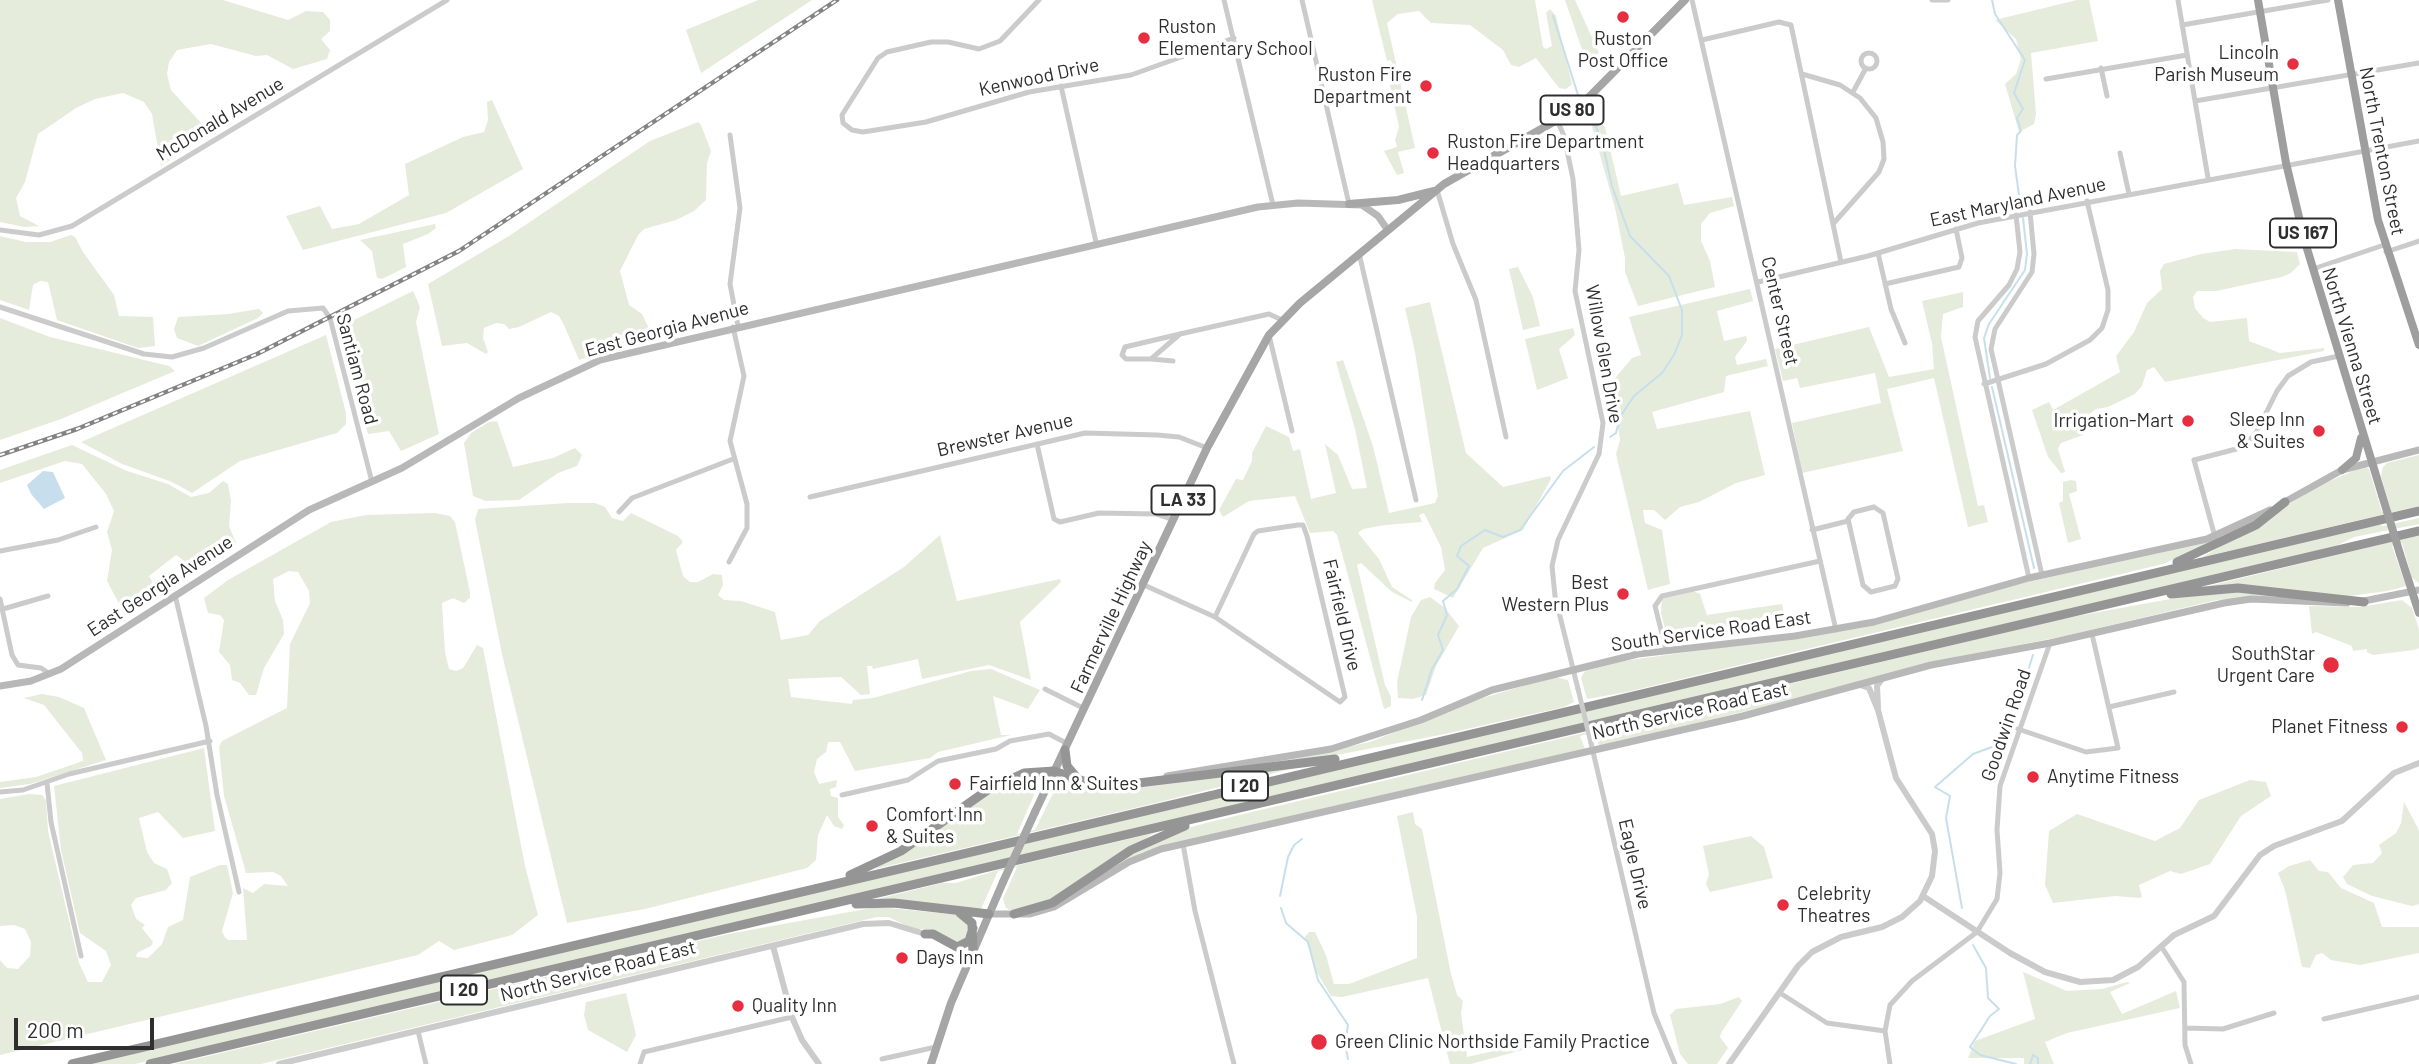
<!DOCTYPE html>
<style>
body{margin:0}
#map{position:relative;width:2419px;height:1064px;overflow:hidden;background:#fff;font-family:Barlow,sans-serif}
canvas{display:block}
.scale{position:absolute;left:14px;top:1018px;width:140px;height:32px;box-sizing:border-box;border:4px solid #2e2e2e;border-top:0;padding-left:9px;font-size:21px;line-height:24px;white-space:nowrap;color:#2e2e2e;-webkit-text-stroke:5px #fff;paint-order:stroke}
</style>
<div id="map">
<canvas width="2419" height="1064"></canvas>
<div class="scale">200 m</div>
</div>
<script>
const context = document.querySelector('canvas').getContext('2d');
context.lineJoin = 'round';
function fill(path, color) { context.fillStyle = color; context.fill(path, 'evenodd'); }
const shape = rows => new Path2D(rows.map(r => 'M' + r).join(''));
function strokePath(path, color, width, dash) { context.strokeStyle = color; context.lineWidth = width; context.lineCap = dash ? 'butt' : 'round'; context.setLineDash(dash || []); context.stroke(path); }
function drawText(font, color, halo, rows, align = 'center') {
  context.font = font + ' Barlow,sans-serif'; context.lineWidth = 7; context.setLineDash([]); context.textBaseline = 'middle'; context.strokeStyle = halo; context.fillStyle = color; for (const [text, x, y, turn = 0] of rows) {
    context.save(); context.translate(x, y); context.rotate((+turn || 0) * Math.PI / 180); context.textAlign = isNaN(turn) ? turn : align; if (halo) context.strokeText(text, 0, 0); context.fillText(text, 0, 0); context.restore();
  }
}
const green = shape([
 [0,0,223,0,288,20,306,11,323,12,330,20,330,31,321,39,330,50,327,59,293,69,267,55,256,56,211,44,177,50,169,62,167,74,171,90,202,124,214,131,161,166,152,114,144,102,123,93,95,99,76,108,38,134,25,182,16,198,20,216,39,226,25,227,0,222],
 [758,0,812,0,701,73,686,30],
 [1372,0,1535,0,1543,47,1546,49,1552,46,1546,13,1550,9,1556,16,1572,84,1566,89,1559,88,1536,58,1519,67,1511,65,1503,50,1470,25,1431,23,1419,11,1398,14,1387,23,1415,148,1398,152,1404,173,1397,175,1384,151,1397,147,1395,140,1399,127,1390,85,1396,83,1391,60,1387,61],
 [1565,0,1575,0,1599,53,1587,64],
 [2077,0,2089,0,2098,41,2031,53,2036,114,2034,124,2019,132,2005,84,2016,74,2021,59,2016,39,1995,20],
 [492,100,523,169,446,213,303,250,286,216,320,206,332,229,359,224,409,195,405,164,463,137,484,132,488,120,487,102],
 [1589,108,1605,127,1621,196,1678,183,1684,205,1732,197,1734,206,1710,213,1701,224,1701,241,1710,261,1715,287,1638,306,1625,272,1625,258,1615,208,1587,109],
 [698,122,701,125,711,151,707,163,706,200,694,211,676,220,644,229,638,235,620,271,629,305,642,314,653,337,579,360,564,325,559,316,551,312,519,327,509,329,504,324,496,323,484,328,483,338,488,352,486,354,467,343,442,346,428,284,509,236,650,141],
 [435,224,436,228,428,234,403,244,406,267,382,279,377,278,372,251,360,240],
 [71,235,75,237,83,252,114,295,119,316,153,317,155,346,138,348,57,320,48,282,40,281,33,285,29,310,0,300,0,236,26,242,50,242],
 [2235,249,2297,252,2300,264,2291,273,2282,277,2216,291,2197,291,2193,297,2195,308,2203,318,2210,322,2247,318,2249,341,2280,353,2324,348,2324,351,2165,382,2154,367,2147,370,2142,386,2135,394,2108,407,2096,409,2088,415,2083,435,2061,443,2058,449,2065,472,2061,473,2048,457,2032,410,2049,402,2053,410,2120,372,2116,356,2134,332,2147,303,2162,289,2160,271,2164,264,2201,254],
 [1518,267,1533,297,1540,326,1523,330,1509,269],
 [1750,289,1753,301,1717,311,1724,341,1746,336,1747,341,1735,357,1737,365,1766,359,1768,366,1726,376,1724,392,1652,412,1657,429,1750,411,1765,475,1736,483,1699,502,1680,507,1665,520,1654,510,1643,510,1645,523,1662,530,1670,584,1648,590,1616,454,1620,440,1611,383,1632,358,1641,355,1629,317],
 [413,291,420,307,416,322,439,434,401,451,389,431,368,434,344,339,345,330,352,321],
 [1963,292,1963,307,1943,314,1941,337,1978,506,1984,505,1988,522,1968,527,1934,378,1887,389,1903,451,1802,473,1792,423,1881,403,1875,373,1800,388,1797,378,1783,381,1775,349,1869,327,1889,377,1934,369,1932,343,1922,301],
 [1430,302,1466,453,1503,487,1550,476,1551,479,1523,530,1483,548,1453,598,1434,589,1435,583,1445,570,1441,547,1424,513,1419,515,1422,522,1385,525,1363,529,1358,533,1379,559,1392,587,1412,600,1412,602,1392,592,1361,563,1357,565,1385,685,1391,697,1391,706,1384,709,1337,535,1333,531,1310,533,1295,496,1249,501,1223,517,1219,510,1236,479,1243,480,1252,461,1252,453,1266,426,1289,437,1293,451,1300,449,1311,499,1336,493,1325,444,1338,455,1352,489,1367,488,1355,429,1336,362,1343,360,1373,446,1389,513,1435,503,1438,496,1415,352,1405,308],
 [259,309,263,313,258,318,198,346,177,338,174,329,178,317,228,314],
 [0,318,50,337,169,366,175,371,61,419,0,440],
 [1573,328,1575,335,1559,349,1568,378,1537,390,1525,339],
 [326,335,346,413,346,424,337,433,240,461,192,493,172,482,122,464,81,442],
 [497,421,513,467,553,458,575,448,582,455,577,466,558,473,519,500,486,501,473,496,464,443,471,433,489,422],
 [72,445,127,471,168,484,191,497,209,493,223,481,228,484,231,501,229,526,236,543,214,559,191,566,176,555,149,576,159,594,149,604,129,615,124,613,107,581,112,550,107,532,114,511,106,494,82,464,65,461,0,483,0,470],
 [2419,455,2419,506,2203,557,2320,485,2365,466,2369,469,2382,512,2391,510,2381,476,2383,467,2387,463],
 [2071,480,2076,481,2077,491,2069,494,2081,539,2068,543,2059,503,2063,501,2063,482],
 [568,503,595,503,605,507,612,518,623,521,631,513,678,536,683,542,676,550,683,576,690,582,698,582,713,574,722,575,723,585,718,595,724,600,741,601,775,612,781,640,808,635,820,621,904,567,940,535,957,601,1060,579,1061,582,1020,622,1031,680,989,665,922,679,918,659,873,669,872,666,867,666,870,694,861,695,841,677,788,679,791,697,852,704,853,700,873,698,971,671,991,669,1040,690,1028,709,993,696,1001,735,1011,735,938,752,930,758,855,771,840,742,828,742,826,752,817,759,814,772,819,784,837,780,836,787,830,789,831,796,838,798,838,817,844,825,842,829,834,826,827,815,818,835,816,860,807,868,645,909,567,923,502,654,475,520,478,509],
 [435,513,450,516,455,522,470,592,470,598,464,603,453,598,442,603,445,652,449,669,456,671,463,668,477,645,483,648,525,866,538,915,512,935,454,950,439,941,418,955,0,1055,0,960,7,968,18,969,30,956,31,942,25,929,14,925,0,926,0,799,29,794,42,795,46,800,48,831,79,963,88,982,102,982,111,965,106,951,80,933,61,850,54,786,204,748,215,831,183,838,158,812,139,818,147,852,154,863,167,869,172,883,166,890,136,898,131,905,136,919,145,925,142,928,153,942,151,946,137,953,136,957,148,958,162,944,168,927,183,920,190,877,220,865,227,865,233,893,222,931,224,936,228,940,247,940,243,888,253,893,264,884,288,886,281,876,273,872,246,873,224,796,219,747,222,741,287,708,290,644,310,603,309,591,298,572,289,571,273,579,275,601,283,620,284,634,264,668,256,695,249,695,240,683,232,680,230,665,219,652,224,620,220,615,208,613,204,598,228,580,331,522,366,515],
 [2419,518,2419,524,2354,537,2336,546,135,1064,83,1064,2377,524,2383,526],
 [2419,535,2419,583,2412,578,2402,543,2392,546,2406,586,2387,591,2342,597,2209,586],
 [2225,536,2163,564,1627,692,1587,699,1581,678,1585,671,1623,661,1862,628,2014,585,2192,546],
 [1693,591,1700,594,1707,615,1782,604,1787,628,1667,637,1661,613,1662,598],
 [2236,591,2274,596,2217,600,2065,636,1926,663,1759,708,1599,746,1595,732,1580,736,1585,749,1167,844,1141,853,1102,874,1126,856,1177,831,1206,823,2066,618,2203,593],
 [1430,597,1445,608,1459,626,1436,666,1426,695,1413,699,1398,698,1397,682,1411,617,1421,600],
 [2402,600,2412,608,2419,629,2419,648,2414,650,2373,655,2367,652,2367,649,2353,651,2352,646,2316,632,2312,634,2309,606,2360,607],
 [1554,677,1568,680,1574,702,1564,707,1445,734,1321,758,1269,763,1370,742,1479,699],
 [42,694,59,697,84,708,106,760,30,784,0,788,0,782,36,777,83,761,82,753,44,705,24,698],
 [1298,767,1156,803,875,869,980,798,1030,775,1038,786,1017,834,1035,830,1060,779,1115,791],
 [2250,780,2266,782,2271,796,2241,816,2210,864,2181,874,2170,871,2139,885,2142,897,2139,898,2115,896,2053,903,2045,885,2049,831,2077,814,2155,841,2180,828,2199,800],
 [2404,802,2419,830,2419,904,2412,906,2372,896,2347,884,2343,877,2353,865,2373,863,2382,853,2379,845,2396,833,2401,823],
 [1413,812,1415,824,1422,829,1451,974,1457,995,1463,1001,1461,1013,1467,1057,1507,1048,1537,1046,1471,1064,1450,1064,1428,978,1342,997,1331,996,1316,971,1305,937,1309,932,1315,932,1326,955,1334,984,1349,984,1417,958,1417,917,1397,816],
 [1154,833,1052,900,1012,911,1006,908,1003,899,1017,867,998,871,981,909,877,899,942,883,956,883,998,870],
 [1751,836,1764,847,1773,878,1710,892,1706,884,1709,874,1703,846],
 [2310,860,2319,871,2328,872,2341,888,2374,903,2382,927,2419,927,2419,953,2360,965,2331,960,2322,953,2316,955,2310,968,2302,967,2285,890,2278,873,2289,866],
 [877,907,961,915,970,927,963,945,944,941,930,929,914,929,888,917,877,917,261,1064,174,1064,728,934],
 [2023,972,2067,991,2102,989,2127,982,2130,983,2110,992,2122,1014,2176,991,2180,1008,2067,1033,2045,1042,2054,1064,2024,1064,2024,1058,1968,1058,1975,1041,2035,1019],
 [626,993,636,1035,627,1052,588,1030,584,1015,586,1002],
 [1739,997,1742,1001,1721,1033,1720,1037,1728,1048,1717,1064,1688,1064,1680,1054,1670,1015,1676,1009,1720,1004]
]);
const water = shape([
 [43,471,53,472,65,498,44,509,31,494,27,485]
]);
const stream = shape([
 [1992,0,1995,14,2025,60,2014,93,2023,109,2017,118,2021,131,2017,135,2015,166,2021,210],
 [1553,16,1578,95],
 [1588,109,1602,141,1612,186,1630,236,1669,276,1682,310,1682,335,1674,355,1662,373,1634,396,1620,417,1616,433,1610,437],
 [1990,378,1984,338,1989,324,2025,270,2027,254,2023,218],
 [1992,387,2034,568],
 [1422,700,1432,669,1443,650,1438,635,1447,615,1443,601,1457,589,1469,566,1457,556,1461,546,1485,530,1503,537,1520,530,1563,471,1594,447],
 [1280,896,1288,857,1294,845,1302,839],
 [1281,908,1286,923,1308,942,1318,980,1348,1025,1345,1044,1348,1059],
 [1962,908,1946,818,1950,796,1935,787,1973,754,2000,744,2009,730,2033,655],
 [1973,945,1986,968,1988,998,1999,1009,1990,1016,1970,1047,1980,1055,2016,1064],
 [2030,1064,2033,1055,2038,1058,2038,1064]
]);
const minor = shape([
 [1039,0,1000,41,979,49,948,42,931,42,887,52,878,58,842,115,843,123,852,130,863,132,926,122,1029,92,1131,75,1234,38],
 [1224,0,1273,205],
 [1302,0,1349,204],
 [1692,0,1836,630],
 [1932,0,1948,0],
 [2178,0,2208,178],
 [2182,25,2328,0],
 [1702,40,1779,22,1791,25,1841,262],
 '1861 61a8 8 0 1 1 16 0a8 8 0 1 1-16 0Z',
 [2101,68,2107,96],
 [1802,74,1840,85,1860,98,1876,118,1883,142,1884,159,1879,172,1833,224],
 [2046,79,2187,55],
 [1061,86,1096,242],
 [1853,92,1866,68],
 [2195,101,2419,63],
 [1557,120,1564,136,1573,179,1579,250,1575,291,1603,423,1599,454,1558,540,1552,566,1555,596,1578,689],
 [730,135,740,208,730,284,738,326],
 [2120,153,2129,194],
 [1437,190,1453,244,1476,300,1506,437],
 [2030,212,2034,254,2032,272,1995,329,1991,349,2042,575],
 [2016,215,2020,252,2017,269,2009,285,1978,321,1975,337,2029,578],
 [0,230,39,235,72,226,447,0],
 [2386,252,2419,241],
 [1359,253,1416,500],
 [1878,253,1891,309,1905,343],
 [2313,269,2384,245],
 [1758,282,1868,256,1978,223,2419,141],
 [1885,284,1959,267,1962,258,1956,229],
 [0,307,144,354,172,357,204,348,288,311,323,308,330,318,372,482],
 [1180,334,1151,359,1126,359,1122,355,1125,347,1180,334,1269,314,1282,320],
 [1269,335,1292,431],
 [1151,359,1173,361],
 [1984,384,2046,364,2090,340,2102,328,2108,310,2108,290,2087,201],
 [1037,444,1054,519,1060,522,1099,513,1156,514,1174,520],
 [810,497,1085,433,1157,435,1179,437,1207,448],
 [1874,507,1883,513,1898,579,1895,586,1871,592,1863,585,1848,519,1854,512,1874,507],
 [619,512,632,498,733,459],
 [1298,525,1303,525,1307,536,1345,697,1340,702,1215,617,1254,534,1258,531,1298,525],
 [1812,530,1848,521],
 [2215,537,2194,460,2240,448,2255,435,2277,391,2288,376,2311,362,2339,356],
 [0,551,58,540,96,527],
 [729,562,747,528,747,504,730,441,744,376,733,327],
 [1144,585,1215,617],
 [175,595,206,726,217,795,239,892],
 [0,599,12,655,18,665,41,668,50,674],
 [3,609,48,596],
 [1666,650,1655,606,1662,596,1820,561],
 [1045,689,1085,709],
 [2109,707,2174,692],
 [2018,729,2086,752,2118,748,2092,634],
 [1591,743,1654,1013,1675,1064],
 [47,783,51,822,81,956],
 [0,792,23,790,69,774,210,741],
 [842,795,908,780,938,761,996,749,1010,741,1049,734,1068,744],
 [1183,844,1195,911,1234,1064],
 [2161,946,2184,982,2185,1045,2191,1064],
 [1780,993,1827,1023,1885,1031],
 [2324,1019,2419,997],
 [2185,1028,2223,1029,2274,1013],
 [418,1031,426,1064],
 [882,1059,936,1047],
 [640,1064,644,1052,792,1017],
 [1890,1064,1885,1031,1890,1005,1912,981,1977,932,1997,899,2000,873,1997,830,2000,786,2050,643]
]);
const tertiary = shape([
 [1878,708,1877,686,1882,679],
 [1923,896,2010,953,2045,972,2080,982,2113,980,2138,967,2174,935,2214,916,2260,855,2274,846,2342,821,2394,773,2419,763],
 [773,946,792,1017,802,1040,819,1064],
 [279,1064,863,924,889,923,925,934],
 [1729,1064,1798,966,1812,952,1841,937,1882,927,1902,917,1920,901,1932,876,1935,851,1932,834,1896,778,1878,710,1869,688,1860,685]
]);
const secondary = shape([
 [2281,504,2342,470,2419,450],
 [2359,602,2419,590],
 [0,686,31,681,61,669,309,510,402,468,519,398,600,360,1258,207,1298,203,1362,205,1378,216,1387,229],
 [1167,776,1331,749,1421,720,1492,690,1638,654,1795,636,1874,622,2029,578,2207,539,2270,510],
 [989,914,1030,914,1054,907,1129,862,1161,849,1743,716,1931,665,2050,643,2224,603,2251,599,2347,603]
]);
const primary = shape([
 [1349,204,1398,200,1434,191],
 [1035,812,1207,448,1269,335,1300,303,1444,184,1557,120,1588,98,1685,0],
 [931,1064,951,1003,1003,882]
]);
const trunk = shape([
 [2258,0,2286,163,2305,242,2382,495],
 [2338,0,2378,220,2419,345],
 [2342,470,2356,458,2361,438],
 [2400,554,2419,613]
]);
const motorway = shape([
 [2177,562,2256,525,2285,502],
 [2171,594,2238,588,2364,602],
 [1065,750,1067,766,1077,778],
 [850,875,901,851,989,789,1024,773,1054,771,1095,785,1114,786,1335,759],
 [856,904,894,903,989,914],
 [960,913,972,923,973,955],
 [1014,914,1052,903,1131,850,1185,826],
 [925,934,933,934,957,947,969,941,973,928],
 [72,1064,2419,511],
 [150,1064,2419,531]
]);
const rail = shape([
 [0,455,77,429,257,354,459,251,837,0]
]);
const minorBridge = shape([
 [1578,689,1591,743]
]);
const primaryBridge = shape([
 [1003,882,1035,812]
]);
const trunkBridge = shape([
 [2382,495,2400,554]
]);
const markers = [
 [1623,17,7,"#e72e41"],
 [1144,38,7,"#e72e41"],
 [2293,64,7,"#e72e41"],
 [1426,86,7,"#e72e41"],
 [1433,153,7,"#e72e41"],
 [2188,421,7,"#e72e41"],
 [2319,431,7,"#e72e41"],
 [1623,594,7,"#e72e41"],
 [2331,665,9,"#e72e41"],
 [2402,727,7,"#e72e41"],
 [2033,777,7,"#e72e41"],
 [955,784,7,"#e72e41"],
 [872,826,7,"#e72e41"],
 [1783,905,7,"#e72e41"],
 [902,958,7,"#e72e41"],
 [738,1006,7,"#e72e41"],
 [1319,1042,9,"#e72e41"]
];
const shields = [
 [1572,110,63],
 [2303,233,66],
 [1183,500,63],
 [1245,786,46],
 [464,990,46]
];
const shieldNames = [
 ["US 80",1572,110],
 ["US 167",2303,233],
 ["LA 33",1183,500],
 ["I 20",1245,786],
 ["I 20",464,990]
];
const poiNames = [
 ["Ruston",1158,27],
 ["Elementary School",1158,49],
 ["Ruston",1623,39,"center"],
 ["Post Office",1623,61,"center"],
 ["Lincoln",2279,53,"right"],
 ["Parish Museum",2279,75,"right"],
 ["Ruston Fire",1412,75,"right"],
 ["Department",1412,97,"right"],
 ["Ruston Fire Department",1447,142],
 ["Headquarters",1447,164],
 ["Sleep Inn",2305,420,"right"],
 ["& Suites",2305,442,"right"],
 ["Irrigation-Mart",2174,421,"right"],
 ["Best",1609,583,"right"],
 ["Western Plus",1609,605,"right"],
 ["SouthStar",2315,654,"right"],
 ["Urgent Care",2315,676,"right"],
 ["Planet Fitness",2388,727,"right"],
 ["Anytime Fitness",2047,777],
 ["Fairfield Inn & Suites",969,784],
 ["Comfort Inn",886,815],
 ["& Suites",886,837],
 ["Celebrity",1797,894],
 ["Theatres",1797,916],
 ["Days Inn",916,958],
 ["Quality Inn",752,1006],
 ["Green Clinic Northside Family Practice",1335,1042]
];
const streetNames = [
 ["Kenwood Drive",1039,77,-12],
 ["McDonald Avenue",220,119,-31],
 ["North Trenton Street",2382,151,79],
 ["East Maryland Avenue",2018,202,-12],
 ["Center Street",1780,311,77],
 ["East Georgia Avenue",667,329,-15],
 ["North Vienna Street",2352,346,73],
 ["Willow Glen Drive",1604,354,80],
 ["Santiam Road",357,369,75],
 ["Brewster Avenue",1005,435,-13],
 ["East Georgia Avenue",160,586,-33],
 ["Fairfield Drive",1342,615,77],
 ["Farmerville Highway",1111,617,-65],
 ["South Service Road East",1711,631,-8],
 ["North Service Road East",1690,711,-13],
 ["Goodwin Road",2006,725,-71],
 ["Eagle Drive",1635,864,77],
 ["North Service Road East",598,971,-14]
];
fill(green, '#e5ecdb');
fill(water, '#c7dfec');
strokePath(stream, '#c7dfec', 2);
strokePath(minor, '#cbcbcb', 5);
strokePath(tertiary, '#cbcbcb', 6);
strokePath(secondary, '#b8b8b8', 7);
strokePath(primary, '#a6a6a6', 8);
strokePath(trunk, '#9e9e9e', 8);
strokePath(motorway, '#959595', 9);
strokePath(rail, '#838383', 4.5);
strokePath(rail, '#fff', 2, [5]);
strokePath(minorBridge, '#cbcbcb', 5);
strokePath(primaryBridge, '#a6a6a6', 8);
strokePath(trunkBridge, '#9e9e9e', 8);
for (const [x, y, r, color] of markers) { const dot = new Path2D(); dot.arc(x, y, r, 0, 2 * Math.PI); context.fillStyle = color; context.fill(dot); strokePath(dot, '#fff', 2.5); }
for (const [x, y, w] of shields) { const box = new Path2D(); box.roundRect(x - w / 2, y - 14.5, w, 29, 5); context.fillStyle = '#fff'; context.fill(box); strokePath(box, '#2e2e2e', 2); }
drawText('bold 18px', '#2e2e2e', null, shieldNames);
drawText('19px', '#2e2e2e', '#fff', poiNames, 'left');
drawText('19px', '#2e2e2e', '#fff', streetNames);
</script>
